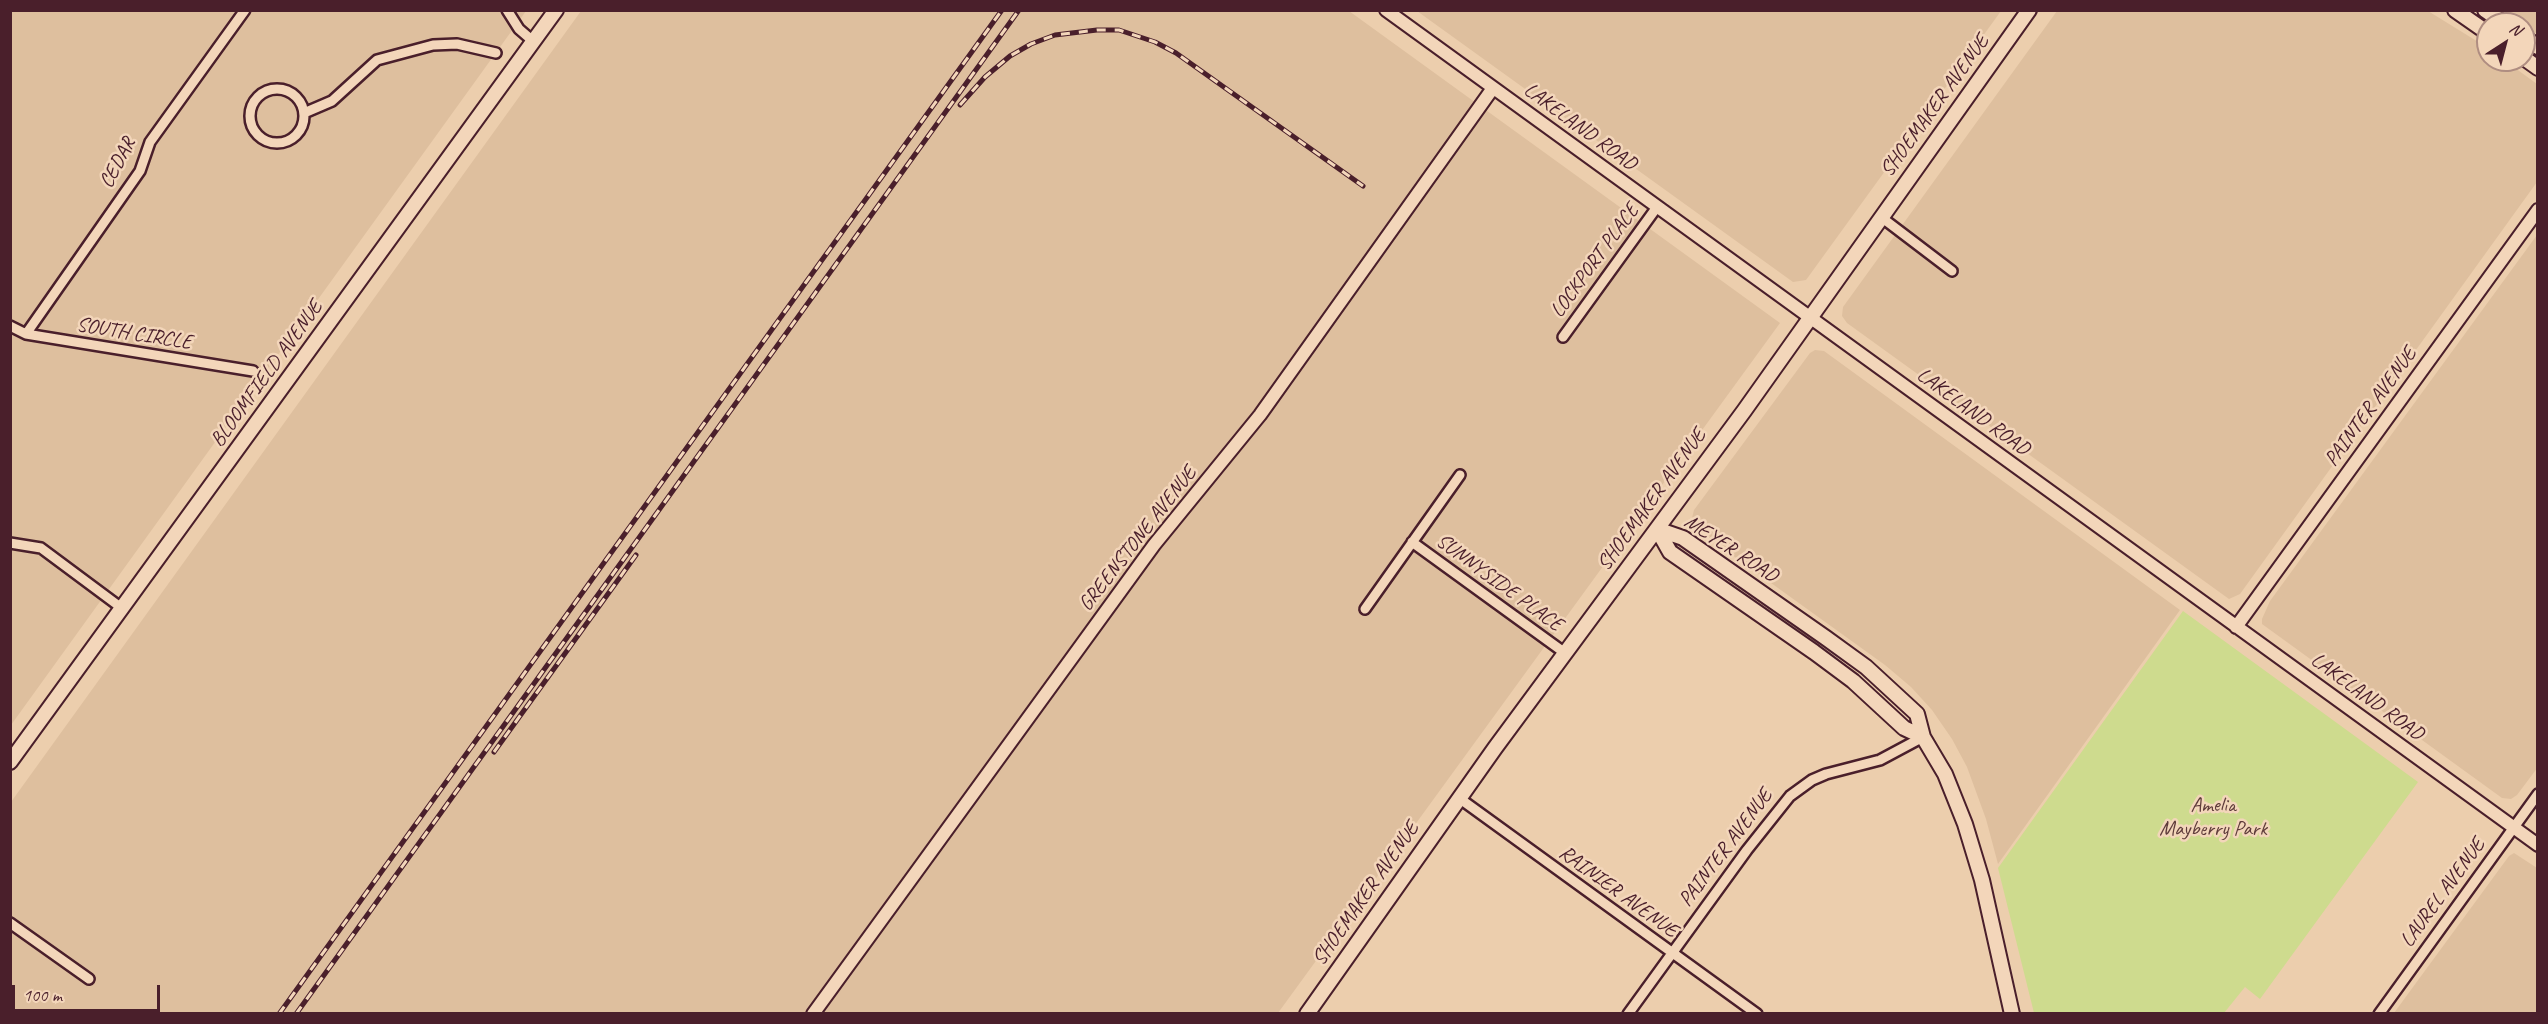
<!DOCTYPE html>
<style>
body{margin:0}
#map{position:relative;width:2548px;height:1024px;overflow:hidden;background:#eccead;font-family:Caveat,sans-serif}
canvas{display:block}
.frame{position:absolute;inset:0;border:12px solid #4a1f2b;pointer-events:none}
.north{position:absolute;left:2476px;top:12px;width:60px;height:60px;box-sizing:border-box;background:#f3d6ba;border:2px solid #af8d81;border-radius:50%;rotate:36deg;font-size:16px;font-weight:700;line-height:24px;text-align:center;color:#4a1f2b}
.north::after{content:'';display:block;margin:auto;width:21px;height:27px;background:#4a1f2b;clip-path:polygon(50% 0,100% 100%,50% 72%,0 100%)}
.scale{position:absolute;left:12px;top:985px;width:148px;height:27px;box-sizing:border-box;border:3px solid #4a1f2b;border-top:0;padding-left:8px;font-size:18px;line-height:21px;white-space:nowrap;color:#4a1f2b;-webkit-text-stroke:4px #f3d6ba;paint-order:stroke}
</style>
<div id="map">
<canvas width="2548" height="1024"></canvas>
<div class="frame"></div>
<div class="north">N</div>
<div class="scale">100 m</div>
</div>
<script>
const context = document.querySelector('canvas').getContext('2d');
context.lineJoin = 'round';
function fill(path, color) { context.fillStyle = color; context.fill(path, 'evenodd'); }
const shape = rows => new Path2D(rows.map(r => 'M' + r).join(''));
function strokePath(path, color, width, dash) { context.strokeStyle = color; context.lineWidth = width; context.lineCap = dash ? 'butt' : 'round'; context.setLineDash(dash || []); context.stroke(path); }
function drawText(font, color, halo, rows, align = 'center') {
  context.font = font + ' Caveat,sans-serif'; context.lineWidth = 5; context.setLineDash([]); context.textBaseline = 'middle'; context.strokeStyle = halo; context.fillStyle = color; for (const [text, x, y, turn = 0] of rows) {
    context.save(); context.translate(x, y); context.rotate((+turn || 0) * Math.PI / 180); context.textAlign = isNaN(turn) ? turn : align; if (halo) context.strokeText(text, 0, 0); context.fillText(text, 0, 0); context.restore();
  }
}
const built = shape([
 [11,11,526,11,11,725],
 [581,11,1349,11,1780,323,1278,1013,11,1014,11,802],
 [1417,11,2001,10,2001,11,1806,280,1793,282],
 [2057,11,2428,11,2488,48,2488,60,2504,60,2537,84,2537,182,2240,594,2229,599,1847,323,1842,316,1843,307],
 [2503,11,2537,11,2537,34,2524,24],
 [2537,235,2538,767,2517,795,2511,799,2502,798,2262,624,2262,619,2270,601],
 [1815,350,1824,351,2180,610,1998,864,1986,819,1967,767,1952,739,1932,710,1911,687,1885,665,1696,529,1691,522,1694,510,1810,353],
 [2514,853,2537,868,2537,1013,2394,1013,2509,856]
]);
const green = shape([
 [2183,611,2418,782,2260,999,2245,987,2224,1013,2034,1013,1998,868]
]);
const minor = shape([
 [507,10,519,29,534,42],
 '250 116a27 27 0 1 1 54 0a27 27 0 1 1-54 0Z',
 [304,113,332,101,377,60,433,45,457,44,496,53],
 [1881,217,1952,271],
 [10,326,26,334,253,371],
 [26,334,140,171,150,142,245,10],
 [1563,337,1657,207],
 [1412,542,1565,653],
 [10,543,41,548,123,609],
 [1365,609,1460,475],
 [1459,798,1757,1014],
 [10,923,89,979],
 [1628,1014,1747,850,1790,796,1812,780,1826,774,1880,760,1923,737],
 [2379,1014,2538,794]
]);
const tertiary = shape([
 [1386,10,2538,845],
 [2236,627,2538,210],
 [813,1014,1154,545,1260,415,1493,88]
]);
const secondary = shape([
 [2455,10,2488,33],
 [2485,10,2505,24],
 [2524,37,2538,47],
 [2524,58,2538,68],
 [1657,529,1683,538,1826,638,1866,667,1917,714,1923,737,1945,774,1965,824,1982,880,2012,1014],
 [1657,529,1670,552,1814,652,1853,681,1904,728,1923,737],
 [10,762,556,10],
 [1307,1014,1495,748,1744,411,2029,10]
]);
const rail = shape([
 [960,105,985,77,1010,56,1031,44,1055,35,1097,30,1119,30,1155,42,1176,53,1363,186],
 [494,752,636,555],
 [279,1014,1002,10],
 [296,1014,1019,10]
]);
const streetNames = [
 ["SHOEMAKER AVENUE",1935,106,-54],
 ["LAKELAND ROAD",1580,127,36],
 ["CEDAR",118,163,-62],
 ["LOCKPORT PLACE",1595,261,-54],
 ["SOUTH CIRCLE",134,334,9],
 ["BLOOMFIELD AVENUE",267,374,-54],
 ["PAINTER AVENUE",2371,407,-54],
 ["LAKELAND ROAD",1973,412,36],
 ["SHOEMAKER AVENUE",1652,500,-54],
 ["GREENSTONE AVENUE",1138,539,-52],
 ["MEYER ROAD",1731,549,33],
 ["SUNNYSIDE PLACE",1499,583,36],
 ["LAKELAND ROAD",2367,697,36],
 ["PAINTER AVENUE",1726,848,-53],
 ["RAINIER AVENUE",1618,892,36],
 ["LAUREL AVENUE",2443,893,-54],
 ["SHOEMAKER AVENUE",1366,894,-55]
];
const parkNames = [
 ["Amelia",2213,805],
 ["Mayberry Park",2213,829]
];
fill(built, '#debf9e');
fill(green, '#cedb8e');
strokePath(minor, '#4a1f2b', 14);
strokePath(tertiary, '#4a1f2b', 16);
strokePath(secondary, '#4a1f2b', 18);
strokePath(minor, '#f3d6ba', 9);
strokePath(tertiary, '#f3d6ba', 12);
strokePath(secondary, '#f3d6ba', 14);
strokePath(rail, '#4a1f2b', 5);
strokePath(rail, '#f3d6ba', 3, [9]);
drawText('21px', '#4a1f2b', '#f3d6ba', streetNames);
drawText('21px', '#5e3b3a', '#f3d6ba', parkNames);
</script>
